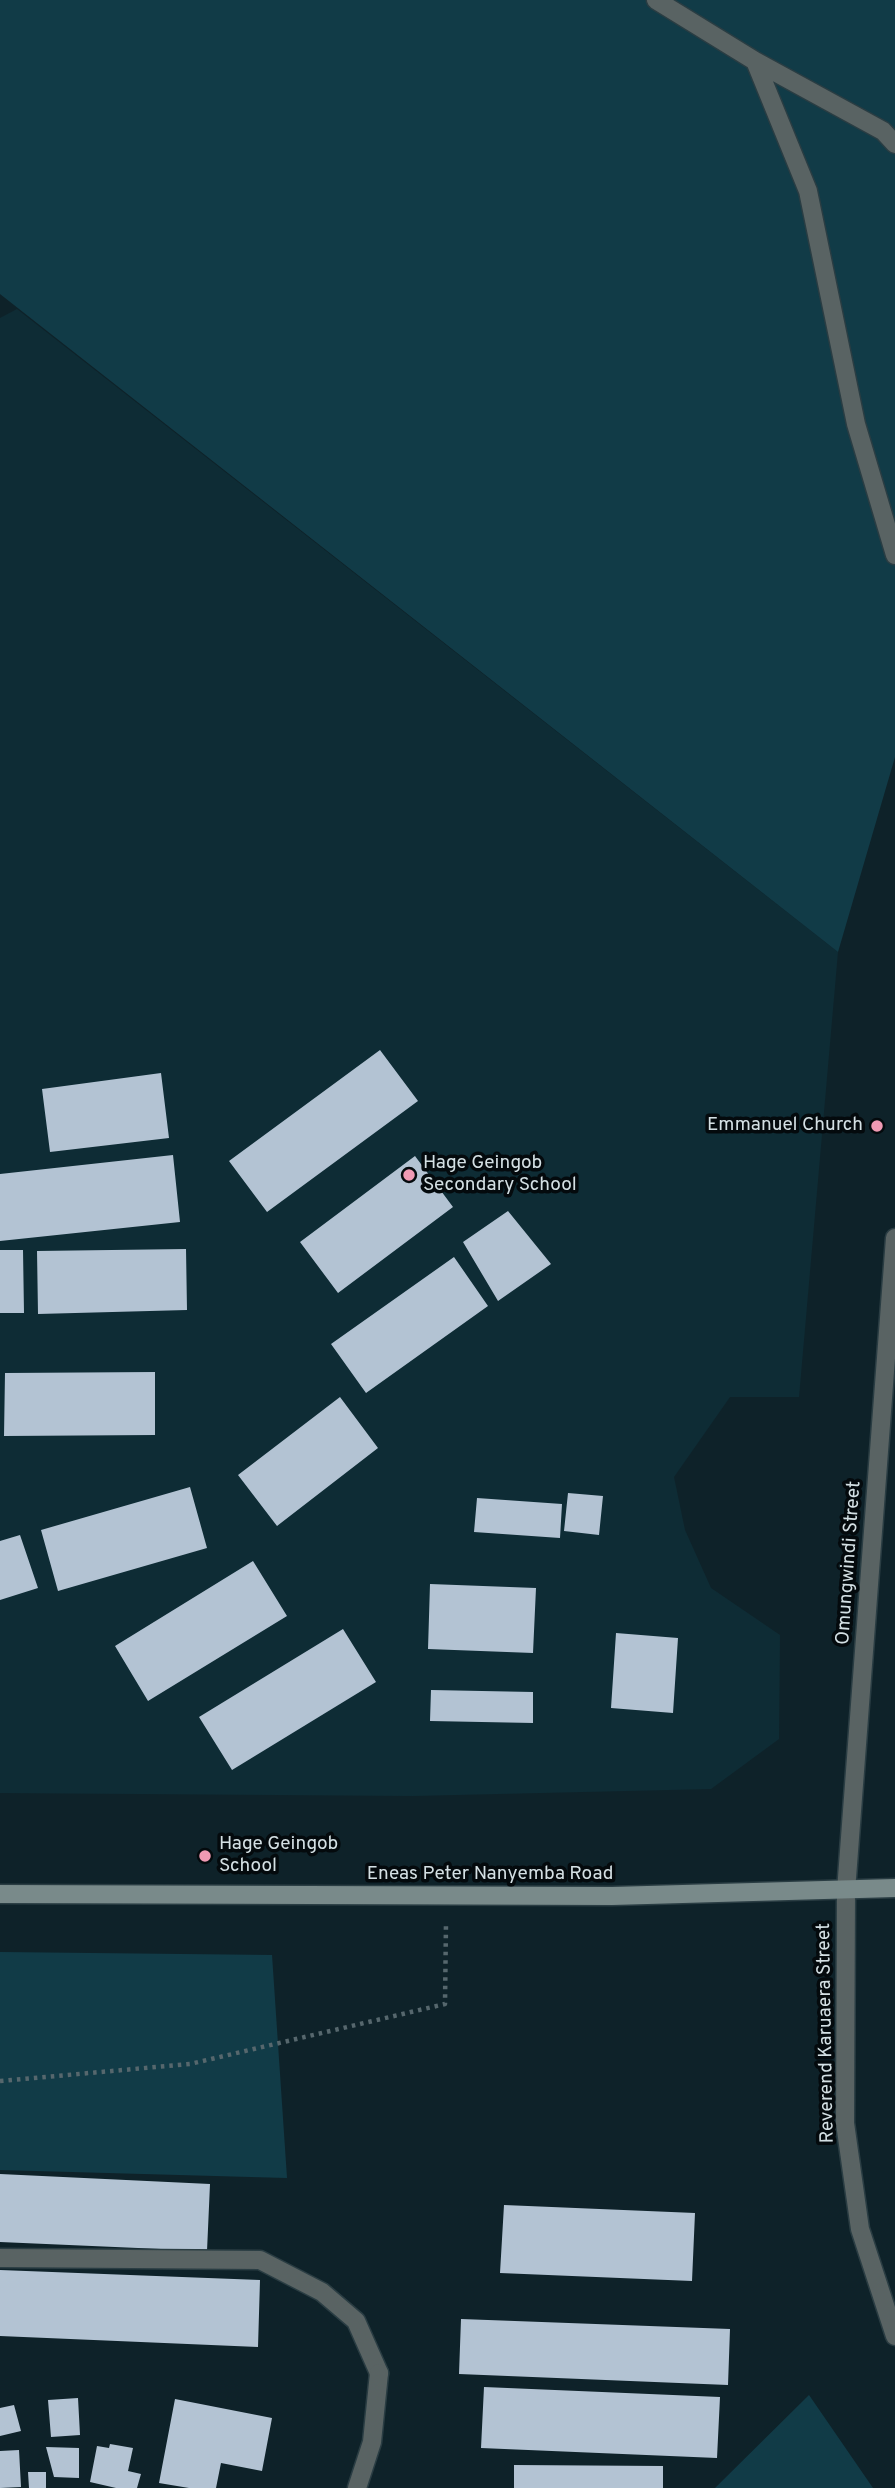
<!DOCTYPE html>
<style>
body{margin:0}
canvas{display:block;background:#0e2229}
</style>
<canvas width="895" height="2488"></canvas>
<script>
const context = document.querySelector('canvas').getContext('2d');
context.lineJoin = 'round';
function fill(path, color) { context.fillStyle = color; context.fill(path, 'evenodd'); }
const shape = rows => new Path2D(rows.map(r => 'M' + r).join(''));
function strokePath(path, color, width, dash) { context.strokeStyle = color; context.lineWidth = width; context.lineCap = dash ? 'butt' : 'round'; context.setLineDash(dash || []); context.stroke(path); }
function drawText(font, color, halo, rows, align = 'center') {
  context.font = font + ' Overpass,sans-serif'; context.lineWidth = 7; context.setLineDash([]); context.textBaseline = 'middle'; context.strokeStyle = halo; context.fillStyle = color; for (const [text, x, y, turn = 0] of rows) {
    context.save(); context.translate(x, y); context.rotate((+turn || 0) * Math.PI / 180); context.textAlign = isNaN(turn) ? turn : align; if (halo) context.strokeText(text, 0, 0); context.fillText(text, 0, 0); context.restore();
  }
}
const built = shape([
 [17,309,838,952,799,1397,730,1397,674,1477,685,1530,711,1588,780,1635,779,1739,711,1789,413,1796,0,1793,0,318]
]);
const green = shape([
 [0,0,895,0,895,757,838,952,0,294],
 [0,1952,272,1955,287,2178,0,2170],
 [809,2395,873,2488,715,2488]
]);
const building = shape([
 [380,1050,418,1101,267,1212,229,1161],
 [161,1073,169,1138,50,1152,42,1089],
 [173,1155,180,1222,0,1241,0,1174],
 [415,1156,453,1207,338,1293,300,1242],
 [508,1211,551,1264,498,1301,463,1242],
 [186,1249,187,1310,38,1314,37,1251],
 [0,1250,23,1250,24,1313,0,1313],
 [454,1257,488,1306,366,1393,331,1344],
 [155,1372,155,1435,4,1436,5,1373],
 [340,1397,378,1448,277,1526,238,1475],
 [190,1487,207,1548,58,1591,41,1530],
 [568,1493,603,1496,599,1535,564,1531],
 [477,1498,562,1504,560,1538,474,1532],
 [20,1535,38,1588,0,1600,0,1541],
 [253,1561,287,1616,148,1701,115,1646],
 [430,1584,536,1588,533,1653,428,1649],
 [343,1629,376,1682,232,1770,199,1717],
 [616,1633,678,1638,673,1713,611,1708],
 [431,1690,533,1692,533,1723,430,1721],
 [0,2174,210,2184,207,2251,0,2242],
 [504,2205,695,2213,692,2281,500,2273],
 [0,2270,260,2280,258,2347,0,2336],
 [461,2319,730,2329,728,2385,459,2374],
 [484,2387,720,2397,717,2458,481,2448],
 [78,2398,80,2435,51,2437,48,2400],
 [175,2399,272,2418,262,2471,221,2463,216,2488,189,2488,159,2483],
 [14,2405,21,2431,0,2436,0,2408],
 [110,2444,133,2448,128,2471,141,2474,137,2488,116,2488,90,2482,97,2446,109,2448],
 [46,2447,79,2448,79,2478,54,2477],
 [19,2450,21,2487,0,2488,0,2451],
 [514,2465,663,2466,663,2488,514,2488],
 [28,2472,46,2472,46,2488,29,2488]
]);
const path = shape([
 [0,2081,190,2064,445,2004,446,1922]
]);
const service = shape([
 [656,0,755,61,808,191,856,424,895,555],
 [755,61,883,131,895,144],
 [0,2258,260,2260,322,2292,356,2321,379,2373]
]);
const minor = shape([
 [846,1891,895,1238],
 [357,2488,372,2442,379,2373]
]);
const tertiary = shape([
 [846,1891,845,2123,860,2229,895,2336]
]);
const secondary = shape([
 [0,1894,612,1896,895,1888]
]);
const markers = [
 [877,1126,7,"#f09ab4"],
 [409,1175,7,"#f09ab4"],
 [205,1856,7,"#f09ab4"]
];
const poiNames = [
 ["Emmanuel Church",863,1126,"right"],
 ["Hage Geingob",423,1164],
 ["Secondary School",423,1186],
 ["Hage Geingob",219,1845],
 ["School",219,1867]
];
const streetNames = [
 ["Omungwindi Street",850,1563,-86],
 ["Eneas Peter Nanyemba Road",490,1875],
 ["Reverend Karuaera Street",827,2033,-91]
];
fill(built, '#0e2c35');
fill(green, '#113b47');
fill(building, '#b3c3d3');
strokePath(service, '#2a3d43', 21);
strokePath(minor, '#2a3d43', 21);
strokePath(tertiary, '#2a3d43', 21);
strokePath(secondary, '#2a3d43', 21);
strokePath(path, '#56676d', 4.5, [3.5, 5]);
strokePath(service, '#596363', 18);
strokePath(minor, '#596363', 18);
strokePath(tertiary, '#596363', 18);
strokePath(secondary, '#798a8a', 18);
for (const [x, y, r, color] of markers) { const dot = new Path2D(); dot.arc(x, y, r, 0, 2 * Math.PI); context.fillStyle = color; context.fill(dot); strokePath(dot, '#040a0d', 2.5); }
drawText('19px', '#d4e0e4', '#040a0d', poiNames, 'left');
drawText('19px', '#d4e0e4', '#040a0d', streetNames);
</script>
